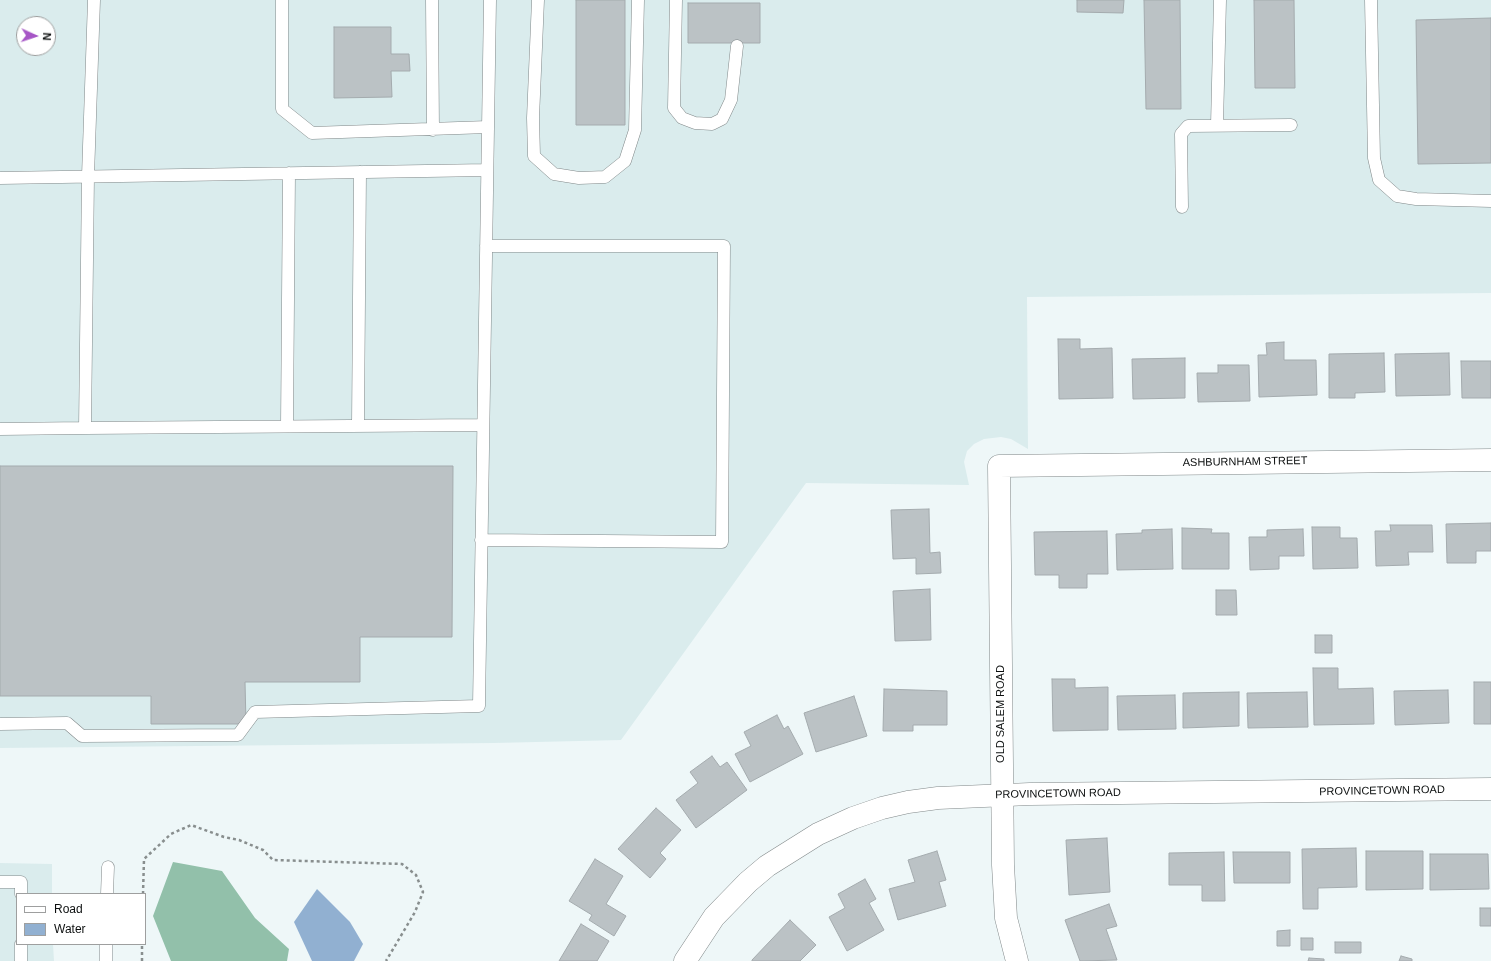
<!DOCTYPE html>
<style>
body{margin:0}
#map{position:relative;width:1491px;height:961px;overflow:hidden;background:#eef7f8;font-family:Helvetica,sans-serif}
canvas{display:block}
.legend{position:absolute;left:16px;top:893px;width:130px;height:52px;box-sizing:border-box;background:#fff;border:1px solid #9e9f9f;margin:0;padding:5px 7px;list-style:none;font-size:12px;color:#0c0f0f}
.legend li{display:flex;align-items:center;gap:8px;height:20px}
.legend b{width:20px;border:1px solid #9e9f9f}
.north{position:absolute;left:16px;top:16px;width:40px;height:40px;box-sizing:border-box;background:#fff;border:1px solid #9e9f9f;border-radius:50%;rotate:93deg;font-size:11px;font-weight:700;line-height:16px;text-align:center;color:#0c0f0f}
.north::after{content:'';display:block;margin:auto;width:14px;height:18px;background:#a656c6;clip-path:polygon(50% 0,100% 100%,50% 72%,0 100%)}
</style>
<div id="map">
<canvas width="1491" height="961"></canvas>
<ul class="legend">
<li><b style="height:5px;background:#fff"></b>Road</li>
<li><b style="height:11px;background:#91b0d1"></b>Water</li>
</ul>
<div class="north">N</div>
</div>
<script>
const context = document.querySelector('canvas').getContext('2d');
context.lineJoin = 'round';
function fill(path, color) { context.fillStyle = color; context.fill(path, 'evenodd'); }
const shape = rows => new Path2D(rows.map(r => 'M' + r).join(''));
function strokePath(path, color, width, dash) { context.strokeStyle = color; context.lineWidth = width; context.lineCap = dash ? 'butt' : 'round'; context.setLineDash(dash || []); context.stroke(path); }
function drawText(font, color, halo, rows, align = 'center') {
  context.font = font + ' Helvetica,sans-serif'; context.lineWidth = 3.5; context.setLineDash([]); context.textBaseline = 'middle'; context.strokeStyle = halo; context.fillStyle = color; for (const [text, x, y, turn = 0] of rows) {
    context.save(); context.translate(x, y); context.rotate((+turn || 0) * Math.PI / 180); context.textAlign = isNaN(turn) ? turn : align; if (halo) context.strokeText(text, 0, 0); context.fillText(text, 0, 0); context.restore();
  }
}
const built = shape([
 [0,0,1491,0,1491,293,1027,297,1028,449,1011,439,1001,437,984,439,974,444,967,451,964,462,969,485,806,483,621,740,494,743,0,748],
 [24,24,48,24,48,48,24,48],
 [0,863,52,864,52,894,17,894,17,944,53,944,54,961,0,961]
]);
const forest = shape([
 [173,862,222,871,255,918,289,949,287,961,171,961,153,916]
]);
const water = shape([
 [317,889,350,922,363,944,354,961,312,961,294,922]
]);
const building = shape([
 [576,0,625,0,625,125,576,125,576,0],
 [1077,0,1124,0,1123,13,1077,12,1077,0],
 [1144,0,1180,0,1181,109,1146,109,1144,0],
 [1254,0,1294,0,1295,88,1255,88,1254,0],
 [688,3,760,3,760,43,688,43,688,3],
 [1491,18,1491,163,1418,164,1416,20,1491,18],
 [334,27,391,27,391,54,409,54,410,71,391,71,392,97,334,98,334,27],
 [1058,339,1080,339,1080,349,1112,348,1113,398,1059,399,1058,339],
 [1284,342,1284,360,1316,360,1317,395,1259,397,1258,355,1267,355,1266,343,1284,342],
 [1384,353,1385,392,1355,393,1355,398,1329,398,1329,354,1384,353],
 [1449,353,1450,395,1396,396,1395,354,1449,353],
 [1185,358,1185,398,1133,399,1132,359,1185,358],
 [1461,361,1491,361,1491,398,1462,398,1461,361],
 [1218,365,1249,365,1250,401,1198,402,1197,373,1218,373,1218,365],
 [0,466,453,466,452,637,360,637,360,682,245,682,246,724,151,724,151,696,0,696,0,466],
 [929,509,930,553,940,552,941,573,916,574,916,558,893,559,891,510,929,509],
 [1491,523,1491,551,1476,551,1476,563,1447,563,1446,524,1491,523],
 [1390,525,1432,525,1433,552,1408,552,1409,565,1376,566,1375,531,1391,531,1390,525],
 [1312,527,1340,527,1340,538,1357,538,1358,568,1313,569,1312,527],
 [1182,528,1212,529,1211,533,1229,533,1229,569,1182,569,1182,528],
 [1172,529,1173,569,1117,570,1116,534,1142,533,1142,530,1172,529],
 [1303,529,1304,556,1279,556,1279,569,1250,570,1249,537,1267,537,1267,530,1303,529],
 [1107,531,1108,574,1087,574,1087,588,1059,588,1059,575,1035,575,1034,532,1107,531],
 [930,589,931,640,895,641,893,591,930,589],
 [1216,590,1236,590,1237,615,1216,615,1216,590],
 [1315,635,1332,635,1332,653,1315,653,1315,635],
 [1313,668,1338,668,1338,689,1373,688,1374,724,1314,725,1313,668],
 [1052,679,1075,679,1075,688,1108,687,1108,730,1053,731,1052,679],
 [1474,682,1491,682,1491,724,1474,724,1474,682],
 [884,689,947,691,947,725,913,725,913,731,883,731,884,689],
 [1448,690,1449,723,1395,725,1394,691,1448,690],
 [1239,692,1239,726,1183,728,1183,693,1239,692],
 [1307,692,1308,727,1248,728,1247,693,1307,692],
 [1175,695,1176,729,1118,730,1117,696,1175,695],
 [854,696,867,736,816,752,804,713,854,696],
 [777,715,784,729,788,726,803,754,750,782,735,754,751,746,744,732,777,715],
 [712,756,720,767,727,762,747,790,696,828,676,800,698,783,690,772,712,756],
 [656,808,681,830,660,853,666,859,650,878,618,849,656,808],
 [1107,838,1110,892,1069,895,1066,840,1107,838],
 [1356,848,1357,887,1318,888,1318,909,1303,909,1302,849,1356,848],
 [937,851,946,880,939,882,946,906,898,920,889,889,915,882,908,860,937,851],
 [1366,851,1423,851,1423,889,1366,890,1366,851],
 [1224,852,1225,901,1202,901,1202,885,1169,885,1169,853,1224,852],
 [1233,852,1290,852,1290,883,1234,883,1233,852],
 [1430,854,1488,854,1489,889,1430,890,1430,854],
 [595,859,623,876,606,904,626,916,614,936,589,920,592,915,569,901,595,859],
 [865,879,876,899,869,903,884,930,847,951,829,917,845,908,838,894,865,879],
 [1109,904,1117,926,1106,929,1117,960,1080,961,1065,920,1109,904],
 [1480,908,1491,908,1491,926,1480,926,1480,908],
 [790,920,816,945,800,961,752,961,752,960,790,920],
 [581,924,609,941,597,961,559,961,581,924],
 [1290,930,1290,946,1277,946,1277,931,1290,930],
 [1301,938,1313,938,1313,950,1301,950,1301,938],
 [1335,942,1361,942,1361,953,1335,953,1335,942],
 [1401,956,1412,959,1412,961,1399,961,1401,956],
 [1309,958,1324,959,1324,961,1308,961,1309,958]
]);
const path = shape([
 [143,894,144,859,171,834,191,825,224,837,239,840,263,850,273,860,402,864,416,875,423,892,415,912,386,961],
 [142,961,142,944]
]);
const lane = shape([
 [282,0,282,109,312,133,488,127],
 [432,0,433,130],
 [538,0,533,118,534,156,554,174,579,178,605,177,625,161,635,130,638,0],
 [676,0,674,108,682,118,695,123,712,124,722,119,731,100,737,46],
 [1371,0,1374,158,1379,180,1397,196,1416,199,1491,201],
 [1217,125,1220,0],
 [0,178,487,170],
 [1182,207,1181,134,1188,126,1291,125],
 [358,425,360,172],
 [287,426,289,173],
 [85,428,483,425],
 [0,429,85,428,88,176,94,0],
 [481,540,722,542,724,246,486,246],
 [0,724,67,723,82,736,238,735,255,712,479,706,490,0],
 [0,882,21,882,21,894],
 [107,894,108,867],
 [21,944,21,961],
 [106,961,106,944]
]);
const street = shape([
 [685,961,714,917,748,882,767,866,818,834,853,818,882,808,908,802,938,798,1030,794,1491,789],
 [1017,961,1006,918,1003,865,999,466,1491,460]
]);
const streetNames = [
 ["ASHBURNHAM STREET",1245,462,-1],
 ["OLD SALEM ROAD",1001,714,-90],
 ["PROVINCETOWN ROAD",1382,791,-1],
 ["PROVINCETOWN ROAD",1058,794,-1]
];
fill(built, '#daeced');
fill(forest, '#92c0aa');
fill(water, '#91b0d1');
fill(building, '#bbc2c5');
strokePath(building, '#a4abae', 1);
strokePath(lane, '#818889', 13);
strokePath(street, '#818889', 23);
strokePath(path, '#888e8e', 2.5, [3, 3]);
strokePath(lane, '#fff', 12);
strokePath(street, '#fff', 22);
drawText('11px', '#0c0f0f', '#fff', streetNames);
</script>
